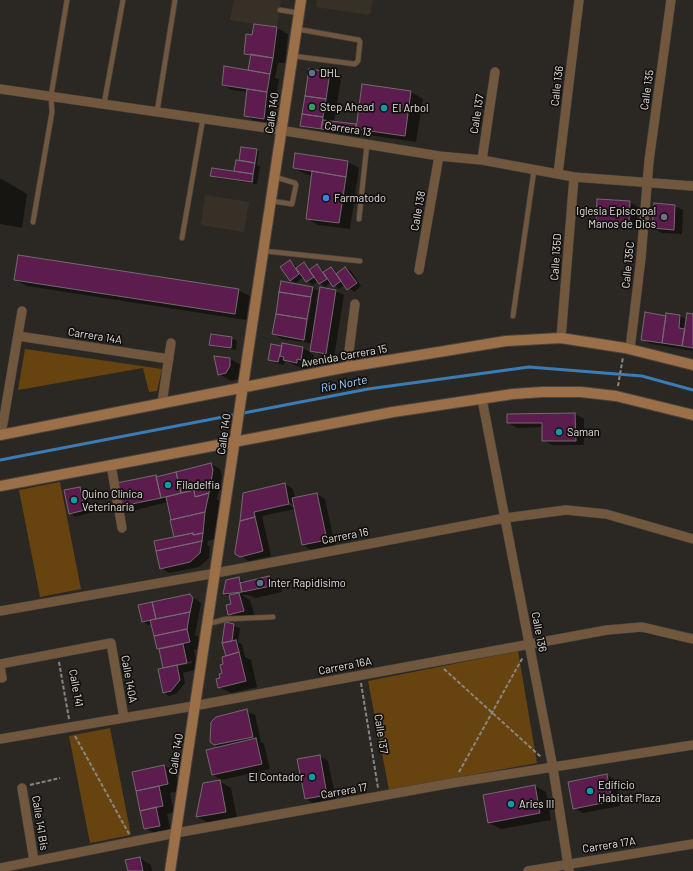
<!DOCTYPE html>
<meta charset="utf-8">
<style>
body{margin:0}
canvas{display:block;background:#2b2722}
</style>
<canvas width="693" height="871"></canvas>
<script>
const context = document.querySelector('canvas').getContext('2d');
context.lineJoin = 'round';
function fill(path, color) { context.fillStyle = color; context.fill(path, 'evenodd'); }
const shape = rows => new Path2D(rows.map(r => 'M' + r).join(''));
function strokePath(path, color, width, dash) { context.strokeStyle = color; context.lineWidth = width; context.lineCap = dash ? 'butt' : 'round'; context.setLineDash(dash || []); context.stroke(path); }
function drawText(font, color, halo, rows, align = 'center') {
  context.font = font + ' Barlow,sans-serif'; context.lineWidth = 3.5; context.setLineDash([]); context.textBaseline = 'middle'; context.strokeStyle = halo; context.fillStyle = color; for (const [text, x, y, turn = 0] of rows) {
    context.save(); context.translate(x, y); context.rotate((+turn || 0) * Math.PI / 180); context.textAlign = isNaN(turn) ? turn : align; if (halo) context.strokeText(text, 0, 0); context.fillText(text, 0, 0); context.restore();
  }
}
const built = shape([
 [234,0,281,0,277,27,230,20],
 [317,0,373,0,370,15,316,7],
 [205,195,249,202,244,232,201,225]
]);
const green = shape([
 [25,349,162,369,157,391,149,392,143,368,18,390],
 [60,482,81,589,40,597,19,490],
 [518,651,537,763,389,790,368,681],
 [110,728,131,835,90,843,69,736]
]);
const shadow = shape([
 [255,25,277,28,288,34,285,63,278,63,275,78,279,79,272,123,253,120,245,115,248,92,232,90,223,85,249,71,251,57,245,53,253,36],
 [330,73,341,80,334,122,357,126,363,85,411,92,423,99,416,142,368,135,361,131,360,137,307,128,301,125],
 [256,150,259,151,257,165,260,167,257,184,253,184,255,164,253,164,251,183,217,178,211,175,235,173,237,161,244,162,240,160],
 [348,162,359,168,350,229,318,225,307,218,313,176,305,174,294,168],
 [0,178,27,194,22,228,0,224],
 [630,202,638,207,637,228,606,226,597,221],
 [675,206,683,210,682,234,662,233,653,228],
 [290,261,298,268,304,264,311,270,317,266,325,272,331,268,338,273,346,268,351,271,361,286,354,292,345,285,339,289,331,282,325,287,318,281,312,285,303,277,296,283,290,280],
 [15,280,238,290,250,296,246,320,27,286],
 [312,287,318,291,316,301,319,303,335,291,344,295,334,358,320,355,311,350,312,344,304,342,312,300,309,300,302,342,282,339,273,334],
 [646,314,680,316,687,320,693,315,693,351,651,344,642,339],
 [212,335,232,338,237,341,236,350,216,347,210,344],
 [272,346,303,348,314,355,312,365,309,365,308,369,296,366,285,360,284,365,275,363,269,360],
 [230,359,241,365,241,373,238,379,231,381,219,374],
 [575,414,584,419,584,445,552,445,543,440,543,427,517,428,508,423,508,415],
 [211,464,220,469,222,476,217,499,220,501,214,539,208,541,207,545,210,547,209,558,199,567,169,573,161,568,175,538,168,502,132,511,123,506,119,484,155,476,158,477],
 [285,484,293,489,295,498,317,494,325,499,335,545,311,550,303,545,295,509,262,516,271,556,249,561,236,553,244,493],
 [285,500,294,505,294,508,284,502],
 [80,488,86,491,90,513,75,517,70,513],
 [269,577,281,584,282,592,255,598,249,595,242,595,250,600,255,617,241,621,229,614,232,604,230,597,224,594,239,578,245,583],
 [190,595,201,603,195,635,198,637,201,648,194,650,198,669,183,673,185,683,176,694,169,696,163,692,164,669,152,624,148,625,142,621],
 [192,661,192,663,170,668,170,666],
 [226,624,240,628,238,642,242,644,245,657,251,660,257,687,231,693,219,687,227,657],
 [247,711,255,715,261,741,259,741,264,744,270,769,221,780,213,775,220,748,215,745],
 [320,756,328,761,336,800,314,804,306,799],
 [164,766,176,772,179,791,170,793,174,812,167,814,171,832,157,835,145,828,133,772],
 [607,775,615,780,620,806,583,813,574,808],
 [219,781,231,788,237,818,209,823,197,817,204,784],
 [535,786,546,792,551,820,501,829,489,823,484,796],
 [140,858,151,865,152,871,129,871]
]);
const stream = shape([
 [0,460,368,389,529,367,642,376,693,390]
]);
const building = shape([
 [254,24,277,27,273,58,244,54,246,34,252,35,254,24],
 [251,54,273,58,270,74,248,70,251,54],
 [224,66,270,74,267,92,222,85,224,66],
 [309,69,330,72,326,99,305,96,309,69],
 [362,84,411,91,405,136,356,129,362,84],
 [247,89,267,92,264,119,244,116,247,89],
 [305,96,326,99,323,117,302,114,305,96],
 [302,114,323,117,321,129,300,126,302,114],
 [323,120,356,124,355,134,321,129,323,120],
 [241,147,257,149,255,163,239,160,241,147],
 [295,153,348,161,346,177,293,168,295,153],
 [236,160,255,163,253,174,234,171,236,160],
 [212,168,253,174,252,182,210,176,212,168],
 [312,171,346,177,339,223,306,219,312,171],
 [597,199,630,201,629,223,596,221,597,199],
 [654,203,675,205,674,230,652,228,654,203],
 [18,255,239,289,235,314,14,280,18,255],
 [290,260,299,274,290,281,280,267,290,260],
 [304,262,314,277,306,282,296,268,304,262],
 [317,264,327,279,319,284,309,270,317,264],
 [331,267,341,281,333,287,323,272,331,267],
 [345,267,357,283,347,290,336,274,345,267],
 [281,281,313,287,311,297,279,292,281,281],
 [320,287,336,290,326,354,310,351,320,287],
 [279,292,311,297,307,319,276,314,279,292],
 [645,312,666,316,662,343,641,340,645,312],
 [666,313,680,315,679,328,685,329,682,346,662,343,666,313],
 [687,313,693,314,693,348,682,346,687,313],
 [276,314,307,319,304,340,272,334,276,314],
 [211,334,232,337,231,348,209,345,211,334],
 [282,343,303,347,301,360,297,359,297,363,283,360,284,357,280,356,282,343],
 [271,344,282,346,278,362,268,360,271,344],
 [214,356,230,358,230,366,226,373,218,375,214,356],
 [575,413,576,441,542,441,542,423,507,423,507,414,575,413],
 [211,463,213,470,209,493,195,497,194,490,181,493,176,472,211,463],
 [176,472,181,493,161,498,156,477,176,472],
 [156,475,161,498,122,506,117,483,156,475],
 [285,483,289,504,254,512,255,517,240,521,243,493,285,483],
 [80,487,85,510,69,514,64,490,80,487],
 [194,490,195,497,209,493,205,512,171,520,166,497,194,490],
 [317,493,327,540,302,545,292,498,317,493],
 [205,512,203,533,193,535,193,533,174,537,170,520,205,512],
 [255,517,263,551,240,557,235,554,235,551,240,521,255,517],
 [193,533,193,535,203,533,202,541,156,551,154,541,193,533],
 [202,541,200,553,190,562,160,569,156,551,202,541],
 [269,576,271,586,242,592,240,583,269,576],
 [239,577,242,592,223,594,226,580,239,577],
 [239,593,244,611,228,615,226,605,231,604,229,595,239,593],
 [190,594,193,598,190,612,156,619,152,602,190,594],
 [152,602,156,619,142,622,138,605,152,602],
 [190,612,187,629,154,636,150,620,190,612],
 [225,622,234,624,232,641,222,643,225,622],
 [187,629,190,642,157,649,154,636,187,629],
 [236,640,239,652,226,656,222,643,236,640],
 [183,644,187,663,163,668,159,649,183,644],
 [239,652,246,681,218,688,216,679,220,678,219,674,222,673,220,665,223,664,222,657,239,652],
 [177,665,180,680,171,691,163,693,158,669,177,665],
 [247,709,253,737,214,745,210,742,211,722,216,717,247,709],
 [256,738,262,764,212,775,206,750,256,738],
 [320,755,327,795,305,799,297,759,320,755],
 [164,765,168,784,136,791,132,772,164,765],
 [607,774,612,801,573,809,568,782,607,774],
 [220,780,226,812,196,817,203,783,220,780],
 [535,785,540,813,488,823,483,795,535,785],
 [159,786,163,806,140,811,136,791,159,786],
 [156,807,160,826,144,829,140,811,156,807],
 [140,857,143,871,128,871,125,860,140,857]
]);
const path = shape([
 [618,386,623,357],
 [59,662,69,719],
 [444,669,541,757],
 [361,683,378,788],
 [75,736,129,834],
 [459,772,523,657],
 [30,785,60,778]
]);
const lane = shape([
 [280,10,299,13],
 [293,56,355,64,358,61,360,42,359,40,297,29],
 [104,104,123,0],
 [157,112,175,0],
 [271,201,292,204,296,185,295,183,275,177],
 [359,219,367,144],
 [33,222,52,112,51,96,67,0],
 [182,238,203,118],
 [264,251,360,261],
 [513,316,534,170],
 [208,624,226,619,273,617]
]);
const street = shape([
 [0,89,267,128,439,156,482,160,574,177,693,186],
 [482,160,495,72],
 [558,174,579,0],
 [419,270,439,156],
 [18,336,169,359],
 [561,338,574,177],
 [630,349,641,258,649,161,671,0],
 [347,367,355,304],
 [482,399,553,768,569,871],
 [162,403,171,343],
 [1,435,22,311],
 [111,465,122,528],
 [0,611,216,573,505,518,566,510,606,514,693,539],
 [0,664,111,643,124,718],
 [0,666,2,678],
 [0,739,188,707,607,630,642,627,693,639],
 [22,788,34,861],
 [0,868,176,833,452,783,693,745],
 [528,871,693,844]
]);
const secondary = shape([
 [0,435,347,367,506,341,561,338,625,348,693,365],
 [0,486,393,412,513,394,542,392,581,392,616,396,693,415],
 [170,871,301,0]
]);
const markers = [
 [312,73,4,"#5c6f8a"],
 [312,107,4,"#2e9e5b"],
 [384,108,4,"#0f9aa8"],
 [326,198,4,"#3f7fe0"],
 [664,217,4,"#6b7280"],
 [559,432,4,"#0f9aa8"],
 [168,485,4,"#0f9aa8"],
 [74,500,4,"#0f9aa8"],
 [260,583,4,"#5c6f8a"],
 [312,777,4,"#0f9aa8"],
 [590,791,4,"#0f9aa8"],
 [511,804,4,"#0f9aa8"]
];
const poiNames = [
 ["DHL",320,73],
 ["Step Ahead",320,107],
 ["El Arbol",392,108],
 ["Farmatodo",334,198],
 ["Iglesia Episcopal",656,211,"right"],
 ["Manos de Dios",656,224,"right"],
 ["Saman",567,432],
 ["Filadelfia",176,485],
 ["Quino Clínica",82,494],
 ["Veterinaria",82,507],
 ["Inter Rapidisimo",268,583],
 ["El Contador",304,777,"right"],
 ["Edificio",598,785],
 ["Habitat Plaza",598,798],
 ["Aries III",519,804]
];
const streetNames = [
 ["Calle 136",557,86,-83],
 ["Calle 135",647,90,-82],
 ["Calle 140",272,113,-82],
 ["Calle 137",477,114,-81],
 ["Carrera 13",348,129,9],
 ["Calle 138",418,211,-80],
 ["Calle 135D",556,257,-86],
 ["Calle 135C",628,265,-84],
 ["Carrera 14A",95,336,9],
 ["Avenida Carrera 15",344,356,-10],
 ["Calle 140",224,434,-82],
 ["Carrera 16",345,536,-11],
 ["Calle 136",539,632,79],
 ["Carrera 16A",345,666,-11],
 ["Calle 140A",129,679,80],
 ["Calle 141",76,688,80],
 ["Calle 137",381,734,81],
 ["Calle 140",176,754,-81],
 ["Carrera 17",344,791,-10],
 ["Calle 141 Bis",40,823,81],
 ["Carrera 17A",609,845,-9]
];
const waterNames = [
 ["Río Norte",344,384,-11]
];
fill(built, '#373026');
fill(green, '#67440f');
fill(shadow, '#0007');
strokePath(stream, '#397cb6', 3);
fill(building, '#5c1c4e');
strokePath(building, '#716a6f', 1);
strokePath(lane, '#484440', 6);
strokePath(street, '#484440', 10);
strokePath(secondary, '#484440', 12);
strokePath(path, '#898682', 2, [4, 2]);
strokePath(lane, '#71573e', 4.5);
strokePath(street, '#71573e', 9);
strokePath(secondary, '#9b7049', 10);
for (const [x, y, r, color] of markers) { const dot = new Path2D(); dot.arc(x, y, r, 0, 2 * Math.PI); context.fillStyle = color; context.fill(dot); strokePath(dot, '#12100e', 1.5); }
drawText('11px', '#e2dfdc', '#12100e', poiNames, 'left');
drawText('11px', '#e2dfdc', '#12100e', streetNames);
drawText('italic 12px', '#9ccfff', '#12100e', waterNames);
</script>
